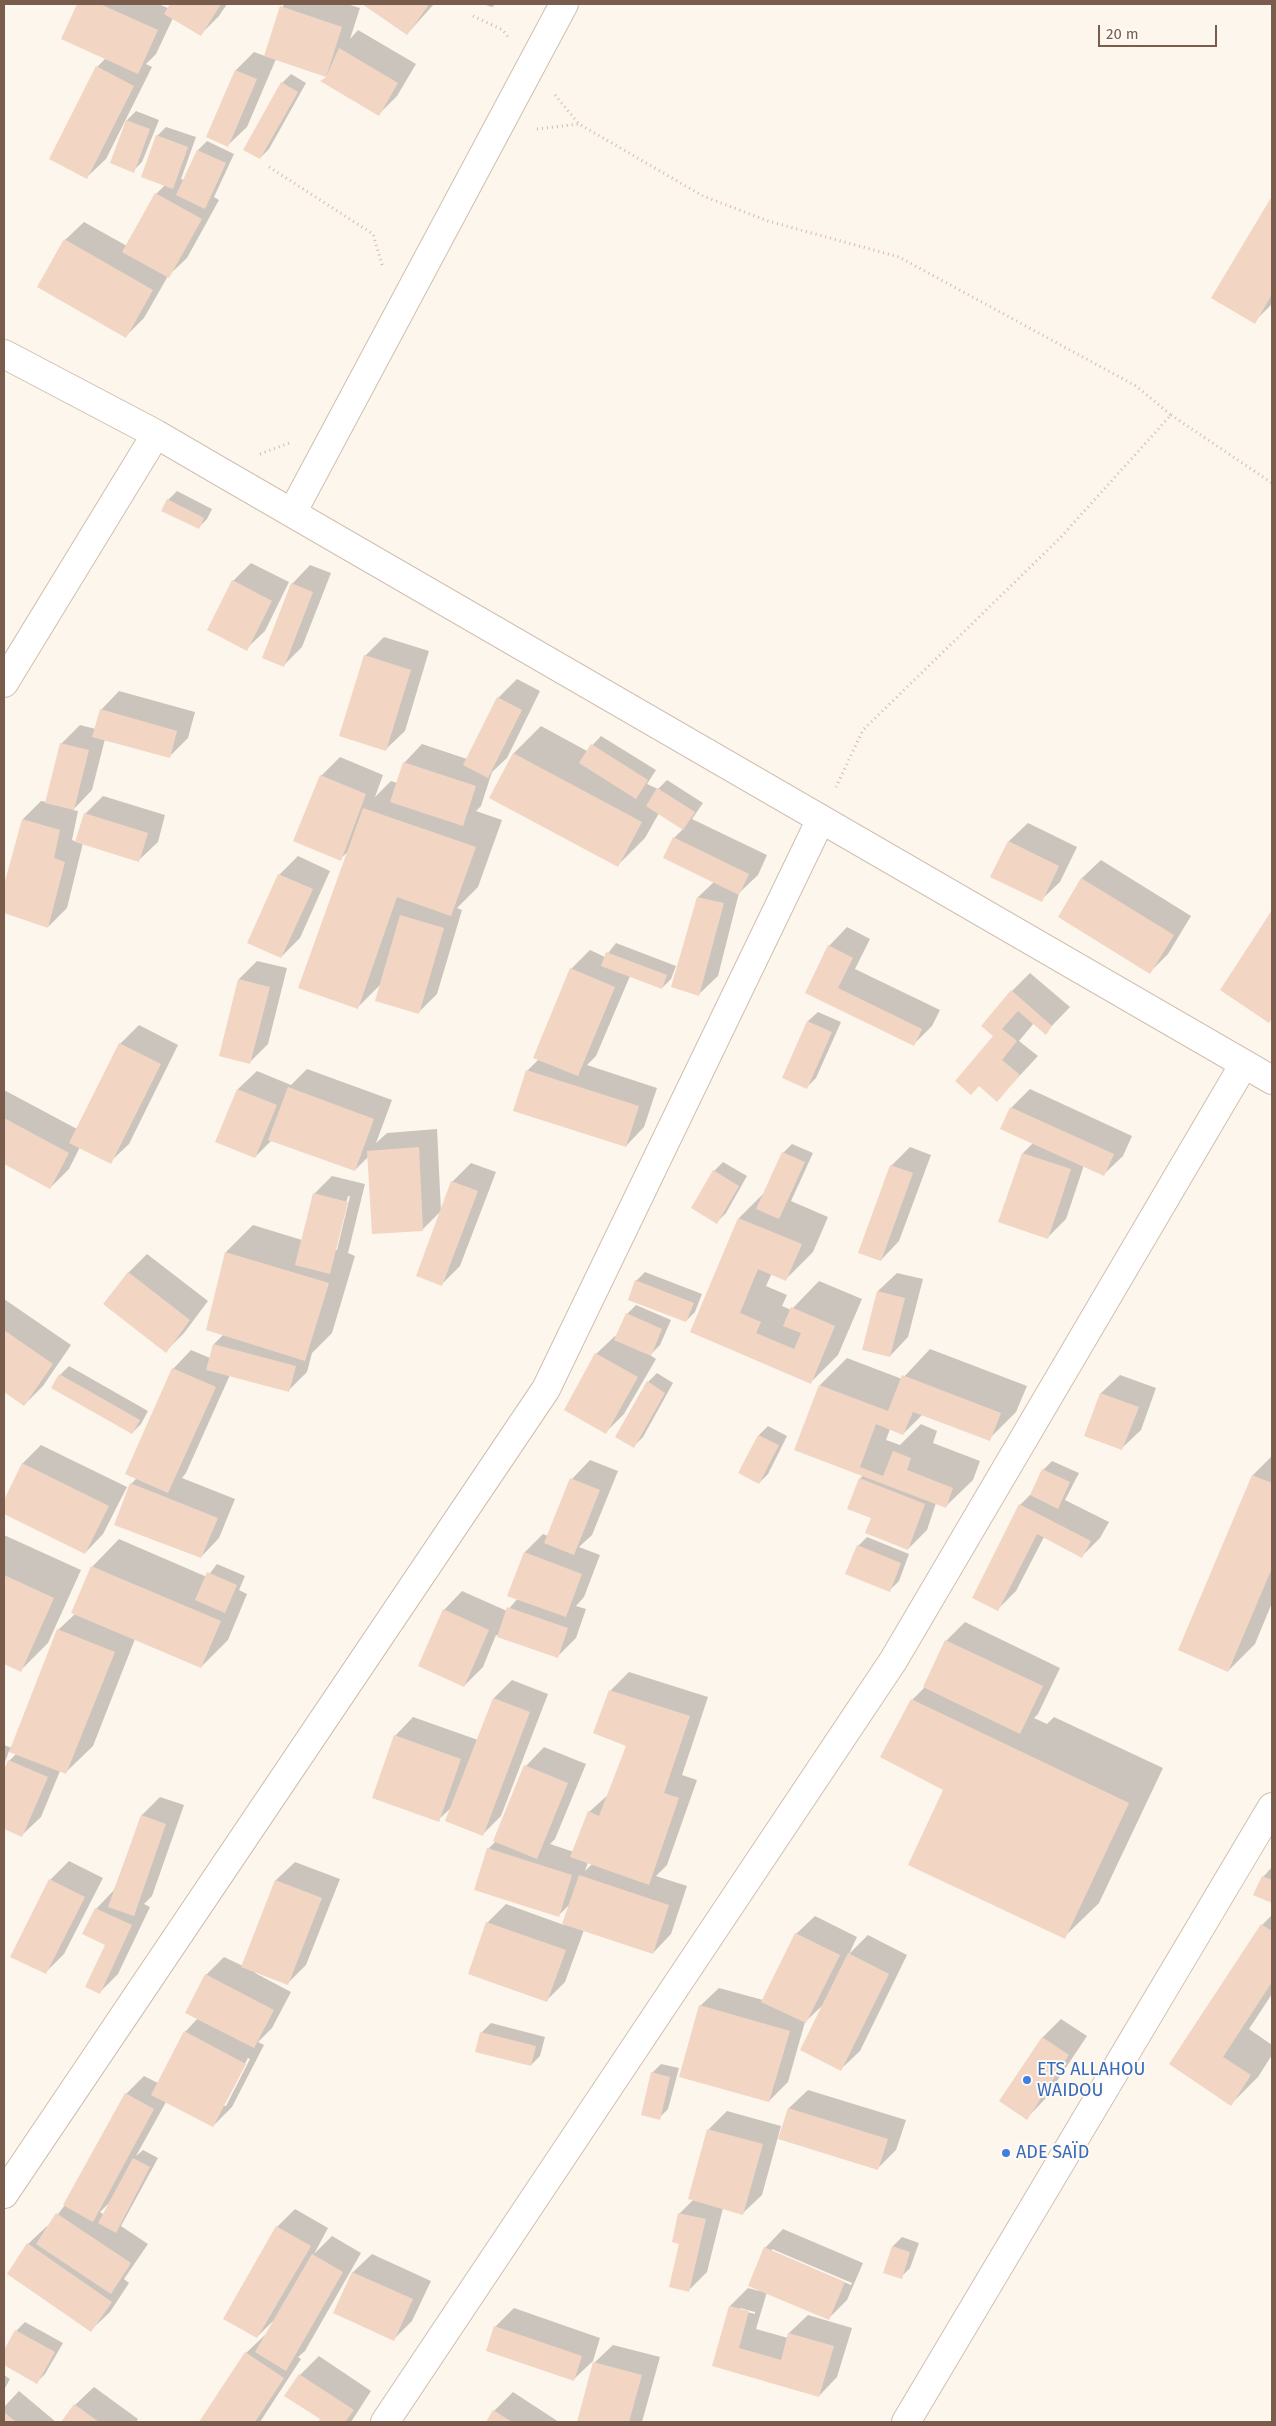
<!DOCTYPE html>
<meta charset="utf-8">
<style>
body{margin:0}
#map{position:relative;width:1276px;height:2426px;overflow:hidden;background:#fdf6ec;font-family:"Fira Sans",sans-serif}
canvas{display:block}
.frame{position:absolute;inset:0;border:5px solid #7a5c4d;pointer-events:none}
.scale{position:absolute;left:1098px;top:25px;width:119px;height:22px;box-sizing:border-box;border:2px solid #7a5c4d;border-top:0;padding-left:6px;font-size:15px;line-height:18px;white-space:nowrap;color:#7a5c4d;-webkit-text-stroke:4px #fffaf3;paint-order:stroke}
</style>
<div id="map">
<canvas width="1276" height="2426"></canvas>
<div class="frame"></div>
<div class="scale">20 m</div>
</div>
<script>
const context = document.querySelector('canvas').getContext('2d');
context.lineJoin = 'round';
function fill(path, color) { context.fillStyle = color; context.fill(path, 'evenodd'); }
const shape = rows => new Path2D(rows.map(r => 'M' + r).join(''));
function strokePath(path, color, width, dash) { context.strokeStyle = color; context.lineWidth = width; context.lineCap = dash ? 'butt' : 'round'; context.setLineDash(dash || []); context.stroke(path); }
function drawText(font, color, halo, rows, align = 'center') {
  context.font = font + ' "Fira Sans",sans-serif'; context.lineWidth = 4; context.setLineDash([]); context.textBaseline = 'middle'; context.strokeStyle = halo; context.fillStyle = color; for (const [text, x, y, turn = 0] of rows) {
    context.save(); context.translate(x, y); context.rotate((+turn || 0) * Math.PI / 180); context.textAlign = isNaN(turn) ? turn : align; if (halo) context.strokeText(text, 0, 0); context.fillText(text, 0, 0); context.restore();
  }
}
const shadow = shape([
 [78,4,158,4,168,8,171,4,227,4,219,16,200,35,173,18,156,54,146,64,152,67,106,159,87,177,97,67,106,58,62,38],
 [284,4,347,4,360,8,350,39,358,30,416,64,397,96,378,115,322,81,327,76,276,59,247,127,228,145,208,136,236,70,254,52,265,56],
 [364,4,434,4,407,34],
 [483,4,496,4,492,7],
 [291,74,306,83,269,149,260,158,282,83],
 [136,111,159,120,142,162,133,171,126,121],
 [166,127,196,137,181,179,184,180,198,150,207,141,234,154,214,197,219,200,187,258,168,276,144,318,126,336,65,240,84,222,127,246,156,194,165,185,157,136],
 [1272,198,1272,304,1254,322,1213,298],
 [177,491,212,509,207,519,198,528,168,500],
 [251,563,289,582,265,631,246,649,233,581],
 [310,565,331,573,302,647,284,665,292,584],
 [384,637,429,651,405,731,386,749,365,656],
 [517,679,540,691,507,758,492,772,481,806,476,811,502,820,478,887,457,908,462,910,437,994,418,1013,381,984,358,1007,349,851,340,859,321,776,340,757,383,775,375,797,391,781,397,783,404,763,422,744,467,759,498,698],
 [119,691,195,712,188,738,169,757,105,739,92,790,73,810,78,811,72,840,77,842,85,814,103,796,165,815,158,842,139,860,83,843,67,908,48,927,4,912,4,890,23,819,41,801,47,802,61,744,80,725,96,729,101,710],
 [541,726,587,751,601,736,656,770,647,784,658,789,667,780,703,803,692,819,767,855,758,875,739,893,718,976,699,994,672,986,698,897,714,882,674,838,683,829,659,813,645,838,618,865,491,797,514,753],
 [1028,823,1077,847,1060,882,1041,900,992,876,1009,841],
 [298,856,330,871,300,938,281,957,279,875],
 [1101,860,1191,916,1168,954,1150,972,1059,916,1082,878],
 [1272,913,1272,1018,1269,1022,1221,990],
 [847,927,870,939,855,969,940,1010,932,1026,914,1044,807,992,829,946],
 [616,943,676,966,671,979,662,988,630,976,596,1056,587,1065,657,1088,644,1127,626,1146,515,1110,528,1070,539,1059,571,969,590,950,605,957],
 [257,961,287,968,268,1044,250,1062,239,979],
 [1030,973,1070,1007,1045,1033,1034,1023,1019,1041,1038,1056,997,1100,980,1085,1012,991],
 [818,1012,841,1022,816,1078,807,1087,784,1077,808,1021],
 [139,1025,178,1045,129,1144,110,1162,80,1147,69,1169,50,1188,4,1163,4,1090,77,1129,120,1044],
 [307,1069,392,1100,376,1143,387,1133,437,1129,441,1211,452,1182,471,1163,496,1172,460,1266,442,1284,441,1211,423,1229,373,1232,369,1156,355,1170,272,1140,255,1157,217,1141,238,1089,257,1071,291,1085],
 [1030,1089,1132,1136,1123,1156,1104,1174,1084,1165,1066,1219,1048,1237,1023,1153,1034,1142,1011,1108],
 [792,1144,813,1153,791,1201,828,1217,813,1252,786,1279,772,1273,766,1286,787,1295,782,1306,791,1310,819,1281,862,1299,838,1355,811,1382,691,1332,739,1218,764,1193,783,1153],
 [910,1147,931,1155,899,1241,881,1260,891,1166],
 [723,1162,747,1176,726,1213,717,1222,714,1171],
 [332,1176,365,1184,348,1253,355,1256,332,1333,312,1353,307,1372,288,1391,230,1375,186,1473,182,1478,235,1499,219,1538,201,1557,131,1484,137,1478,173,1369,191,1350,210,1358,214,1344,224,1334,207,1329,226,1252,253,1225,302,1240,314,1194],
 [348,1196,350,1196,337,1250,334,1250],
 [147,1254,208,1301,184,1333,166,1351,105,1304,129,1272],
 [645,1272,702,1294,695,1312,686,1321,636,1281],
 [897,1273,923,1279,908,1337,890,1356,864,1349,878,1291],
 [4,1299,71,1345,43,1386,24,1405,4,1391],
 [636,1305,671,1320,660,1345,650,1355,656,1359,624,1414,605,1433,596,1354,615,1336,617,1337,627,1314],
 [930,1349,1027,1386,1016,1412,989,1439,923,1414,903,1434,890,1429,886,1440,900,1445,921,1424,937,1431,933,1443,980,1461,973,1480,945,1507,936,1503,927,1530,908,1549,873,1517,860,1479,863,1475,820,1385,847,1358,902,1379],
 [69,1366,148,1411,141,1424,132,1433,60,1375],
 [657,1373,673,1383,643,1437,634,1446,648,1382],
 [1120,1375,1156,1388,1141,1430,1122,1448,1086,1435,1101,1393],
 [768,1426,787,1436,768,1474,759,1483,759,1435],
 [41,1445,127,1487,103,1534,85,1553,4,1513,4,1503,23,1463],
 [1272,1456,1272,1603,1255,1644,1228,1671,1179,1650,1253,1475],
 [590,1460,618,1471,592,1535,579,1547,600,1555,584,1597,576,1606,586,1609,576,1638,558,1656,496,1635,483,1667,464,1686,444,1610,462,1591,507,1611,518,1598,509,1595,525,1552,543,1534,548,1536,572,1479],
 [1052,1461,1079,1473,1065,1500,1109,1522,1100,1538,1082,1556,1044,1537,1016,1591,998,1609,1020,1505,1033,1492,1043,1470],
 [4,1535,81,1570,48,1643,21,1670,4,1663],
 [867,1537,909,1554,899,1581,890,1590,858,1546],
 [119,1539,207,1577,217,1564,245,1576,239,1590,247,1594,228,1640,201,1667,135,1639,93,1746,65,1773,60,1771,41,1817,22,1835,4,1827,4,1773,9,1761,16,1754,9,1751,4,1765,4,1745,12,1748,58,1630,75,1614,92,1567],
 [965,1622,1060,1668,1038,1714,1034,1718,1047,1724,1054,1717,1163,1768,1099,1903,1064,1937,944,1791,912,1700,925,1687,946,1641],
 [629,1672,708,1697,682,1775,697,1780,667,1865,656,1876,687,1886,671,1934,653,1953,584,1930,565,1982,547,2000,487,1923,506,1904,564,1925,571,1903,559,1915,488,1849,496,1841,526,1766,544,1747,586,1764,555,1839,550,1844,574,1852,589,1812,609,1794,628,1745,594,1732,611,1690],
 [588,1862,592,1864,585,1871],
 [512,1680,548,1694,501,1816,482,1835,452,1807,438,1820,395,1736,413,1717,478,1740,494,1698],
 [160,1797,184,1805,152,1896,144,1904,150,1907,118,1974,100,1992,106,1945,96,1909,114,1890,142,1815],
 [69,1861,103,1878,64,1954,45,1973,50,1880],
 [295,1862,340,1879,306,1965,288,1983,256,1971,255,1973,291,1992,272,2028,258,2042,264,2045,232,2107,213,2126,166,2102,136,2156,143,2150,158,2158,121,2226,148,2244,124,2279,129,2283,110,2312,91,2330,28,2244,47,2226,48,2227,65,2205,126,2094,144,2076,158,2083,185,2032,198,2018,206,1975,224,1957,243,1966,276,1880],
 [248,2058,250,2059,226,2106,223,2106],
 [109,2203,104,2215,100,2212],
 [1272,1867,1272,1902,1255,1894,1263,1877],
 [1272,1915,1272,1994,1249,2029,1272,2045,1272,2055,1258,2077,1231,2104,1171,2064,1262,1925],
 [815,1916,857,1937,849,1954,868,1935,907,1955,860,2051,841,2069,824,2004,805,2022,788,2082,769,2101,700,2006,719,1988,763,2000,796,1934],
 [1061,2019,1087,2036,1045,2099,1027,2118,1001,2101,1043,2037],
 [491,2023,545,2037,540,2056,531,2065,477,2051,482,2032],
 [661,2064,679,2068,668,2109,659,2118,652,2073],
 [808,2090,906,2120,896,2150,878,2168,780,2139,789,2108],
 [727,2111,781,2126,762,2195,743,2213,723,2208,707,2272,689,2290,680,2243,679,2214,693,2200,708,2130],
 [295,2209,328,2228,314,2254,332,2236,361,2253,305,2351,298,2357,301,2359,260,2422,201,2422,246,2353,265,2335,266,2336,275,2319,257,2337,277,2227],
 [783,2229,863,2263,847,2300,829,2318,767,2292,756,2329,788,2338,789,2333,808,2315,852,2328,837,2377,819,2396,713,2365,730,2306,748,2288,759,2291,765,2248],
 [772,2249,852,2283,851,2285,772,2252],
 [740,2308,755,2312,755,2314,740,2310],
 [902,2237,919,2243,910,2268,901,2277,884,2272,893,2246],
 [372,2254,431,2281,412,2321,394,2339,335,2312,353,2272],
 [514,2308,600,2338,593,2361,574,2379,495,2327],
 [25,2322,63,2343,45,2374,36,2383,4,2364,4,2352,16,2331],
 [613,2345,660,2357,642,2422,578,2422,594,2363],
 [319,2356,371,2391,351,2422,319,2422,321,2419,286,2396,300,2375],
 [4,2375,10,2379,4,2390],
 [94,2387,138,2419,136,2422,63,2422,75,2405],
 [19,2391,56,2422,4,2422,4,2407],
 [513,2392,559,2422,487,2422,494,2411]
]);
const building = shape([
 [77,4,100,4,158,30,138,74,61,39],
 [170,4,221,4,201,36,164,14],
 [362,4,424,4,428,6,407,35],
 [280,6,342,27,326,77,264,56],
 [339,48,398,83,379,116,320,81,326,77],
 [96,66,134,86,87,179,49,159],
 [235,70,257,79,228,147,206,137],
 [281,82,298,92,260,159,243,150],
 [126,120,150,129,134,173,110,163],
 [156,135,188,147,173,189,141,177],
 [197,150,226,163,205,209,176,195],
 [155,193,202,219,169,278,122,252],
 [1272,196,1272,294,1255,324,1211,298],
 [64,239,153,290,126,338,37,287],
 [167,499,204,518,199,529,161,511],
 [232,580,272,601,247,651,207,630],
 [291,583,313,592,284,667,262,658],
 [364,655,411,670,386,751,339,736],
 [497,697,522,710,488,778,463,765],
 [100,709,177,731,170,758,92,737],
 [60,743,89,750,74,810,45,803],
 [591,744,648,780,636,799,579,763],
 [513,753,642,822,618,867,489,798],
 [403,762,476,786,463,826,390,802],
 [320,775,366,794,341,861,293,841],
 [657,788,695,812,683,830,646,806],
 [363,808,476,847,451,916,397,897,358,1009,298,988],
 [84,813,148,833,139,862,75,842],
 [22,819,60,830,54,858,65,862,48,928,4,913,4,885],
 [673,837,749,874,739,895,663,858],
 [1008,841,1059,866,1042,902,990,877],
 [278,874,313,889,281,958,247,943],
 [1081,878,1174,935,1150,974,1058,917],
 [697,897,724,903,699,996,671,987],
 [1272,910,1272,1019,1269,1023,1220,990],
 [400,915,444,928,419,1014,375,1001],
 [828,945,853,958,838,988,922,1029,914,1046,805,993],
 [606,952,667,975,662,989,601,966],
 [570,968,615,987,578,1076,533,1058],
 [238,979,270,987,250,1064,219,1056],
 [1011,990,1052,1026,1046,1035,1018,1011,1002,1029,1017,1041,1002,1060,1020,1075,997,1102,979,1086,971,1095,955,1081,993,1036,981,1026],
 [807,1021,832,1032,807,1089,782,1078],
 [119,1043,161,1064,111,1164,69,1143],
 [526,1070,639,1106,626,1147,513,1111],
 [288,1087,374,1119,355,1171,268,1140],
 [237,1089,277,1105,255,1158,215,1142],
 [1010,1107,1114,1154,1104,1176,1000,1129],
 [4,1118,69,1153,50,1189,4,1164],
 [419,1147,423,1231,372,1234,367,1151],
 [782,1152,805,1162,779,1219,756,1209],
 [1022,1153,1071,1169,1048,1239,998,1222],
 [890,1165,913,1173,881,1261,858,1253],
 [713,1170,739,1186,717,1224,691,1208],
 [451,1181,478,1191,442,1286,416,1276],
 [313,1193,348,1202,330,1274,295,1265],
 [738,1218,802,1244,786,1281,758,1269,740,1313,761,1322,756,1333,794,1349,801,1333,783,1326,791,1307,835,1326,811,1384,690,1332],
 [225,1252,329,1283,305,1361,206,1330],
 [128,1272,190,1320,166,1353,103,1304],
 [635,1280,694,1303,686,1322,628,1300],
 [877,1291,905,1298,890,1357,862,1350],
 [626,1313,662,1329,651,1356,614,1340],
 [4,1330,53,1364,24,1406,4,1392],
 [213,1344,296,1366,289,1392,206,1370],
 [595,1353,638,1377,606,1434,564,1410],
 [172,1368,216,1387,168,1493,125,1474],
 [59,1374,140,1420,132,1434,51,1388],
 [902,1375,1001,1413,990,1441,913,1412,903,1435,876,1424,860,1467,883,1476,893,1451,911,1458,907,1470,953,1488,946,1508,794,1450,819,1385,888,1411],
 [647,1381,665,1393,634,1448,615,1437],
 [1100,1393,1139,1407,1122,1450,1084,1436],
 [758,1435,779,1445,759,1484,738,1473],
 [22,1463,109,1506,85,1554,4,1514,4,1500],
 [1042,1469,1070,1482,1058,1509,1030,1495],
 [1252,1475,1272,1483,1272,1568,1228,1672,1178,1650],
 [570,1478,600,1490,574,1555,544,1543],
 [859,1478,925,1504,908,1550,865,1533,871,1518,847,1509],
 [130,1483,218,1518,201,1558,114,1525],
 [1019,1504,1091,1541,1082,1558,1037,1534,998,1611,972,1598],
 [857,1545,901,1563,890,1592,845,1574],
 [524,1552,582,1574,566,1617,507,1596],
 [91,1566,221,1621,201,1668,71,1613],
 [207,1572,237,1585,225,1613,195,1600],
 [4,1575,54,1598,21,1672,4,1664],
 [507,1607,568,1628,558,1658,497,1637],
 [443,1609,489,1630,464,1687,418,1666],
 [57,1629,115,1652,66,1774,9,1752],
 [945,1640,1043,1686,1020,1734,923,1687],
 [609,1690,690,1716,664,1793,679,1798,649,1885,570,1857,588,1811,599,1816,626,1746,593,1733],
 [493,1698,530,1712,483,1836,445,1821],
 [911,1699,1129,1803,1065,1939,908,1865,943,1790,880,1757],
 [394,1735,461,1759,439,1822,372,1798],
 [8,1760,48,1777,22,1837,4,1829,4,1770],
 [524,1765,568,1783,537,1859,493,1841],
 [141,1815,166,1824,134,1916,108,1907],
 [487,1848,572,1875,559,1917,474,1890],
 [579,1875,669,1905,653,1954,562,1924],
 [1262,1876,1272,1880,1272,1903,1253,1895],
 [49,1879,85,1897,46,1974,10,1957],
 [275,1880,322,1898,288,1985,241,1967],
 [95,1908,132,1925,100,1994,85,1987,105,1945,82,1934],
 [486,1922,566,1950,547,2002,468,1974],
 [1261,1924,1272,1931,1272,1982,1223,2057,1251,2075,1231,2106,1169,2064],
 [795,1933,840,1955,806,2023,761,2002],
 [848,1953,889,1974,841,2071,800,2050],
 [205,1974,274,2010,254,2048,185,2013],
 [699,2005,790,2031,769,2102,679,2077],
 [184,2031,246,2064,213,2127,151,2095],
 [480,2032,536,2046,531,2066,475,2052],
 [1042,2037,1069,2055,1027,2120,999,2101],
 [651,2072,670,2077,660,2120,641,2115],
 [125,2093,154,2109,93,2222,63,2205],
 [788,2108,888,2139,878,2170,778,2139],
 [707,2129,763,2144,743,2215,688,2199],
 [133,2158,150,2167,116,2233,98,2223],
 [56,2213,131,2263,111,2294,36,2244],
 [678,2213,706,2219,689,2292,669,2287,679,2244,672,2242],
 [276,2226,311,2246,257,2338,223,2319],
 [27,2243,112,2302,91,2332,7,2274],
 [892,2246,910,2252,902,2279,883,2273],
 [764,2247,845,2282,829,2320,748,2286],
 [312,2254,343,2272,286,2371,255,2352],
 [352,2272,413,2299,394,2341,333,2313],
 [729,2306,749,2311,739,2348,781,2360,788,2333,834,2346,819,2397,712,2366],
 [494,2326,582,2356,574,2381,486,2351],
 [15,2330,55,2352,37,2384,4,2365,4,2350],
 [245,2352,284,2378,255,2422,199,2422],
 [593,2362,642,2375,629,2422,577,2422],
 [299,2374,354,2410,345,2422,318,2422,320,2419,284,2396],
 [74,2404,99,2422,61,2422],
 [493,2410,512,2422,486,2422],
 [4,2412,16,2422,4,2422]
]);
const path = shape([
 [473,16,503,30,508,37],
 [555,95,579,124,703,196,768,221,899,257,1136,386,1171,415,1060,538,863,730,836,787],
 [537,129,579,124],
 [269,167,373,234,383,268],
 [1171,415,1272,483],
 [260,454,289,443]
]);
const street = shape([
 [4,354,156,434,216,469,1272,1080],
 [292,513,564,4],
 [4,683,156,434],
 [4,2194,546,1389,821,819],
 [385,2422,893,1661,1244,1064],
 [906,2422,1272,1807]
]);
const markers = [
 [1027,2080,5,"#3f7fe0"],
 [1006,2153,5,"#3f7fe0"]
];
const shopNames = [
 ["ETS ALLAHOU",1037,2070],
 ["WAIDOU",1037,2091],
 ["ADE SAÏD",1016,2153]
];
fill(shadow, '#0003');
fill(building, '#f3d5c3');
strokePath(street, '#d1beb0', 30);
strokePath(path, '#d9b8a5', 3, [1, 4]);
strokePath(street, '#fff', 28);
for (const [x, y, r, color] of markers) { const dot = new Path2D(); dot.arc(x, y, r, 0, 2 * Math.PI); context.fillStyle = color; context.fill(dot); strokePath(dot, '#fffaf3', 2); }
drawText('18px', '#366cbe', '#fffaf3', shopNames, 'left');
</script>
